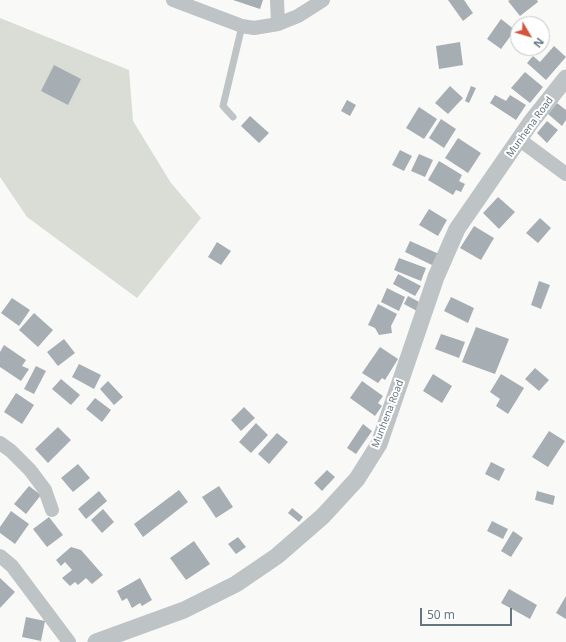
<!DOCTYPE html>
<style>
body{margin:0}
#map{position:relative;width:566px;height:642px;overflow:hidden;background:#f9f9f7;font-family:"Noto Sans",sans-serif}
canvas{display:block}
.north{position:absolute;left:510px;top:16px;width:40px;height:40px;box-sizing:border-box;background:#fff;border:1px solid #c2c8cc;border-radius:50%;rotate:128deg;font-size:11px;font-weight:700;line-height:16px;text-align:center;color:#66767f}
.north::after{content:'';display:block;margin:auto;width:14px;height:18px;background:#d3563c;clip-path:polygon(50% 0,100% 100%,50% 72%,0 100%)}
.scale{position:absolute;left:420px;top:608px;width:92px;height:18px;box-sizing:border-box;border:2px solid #66767f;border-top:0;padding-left:5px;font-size:12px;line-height:14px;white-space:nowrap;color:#66767f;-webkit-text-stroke:3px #fff;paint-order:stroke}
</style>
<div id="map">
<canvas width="566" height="642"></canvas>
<div class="north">N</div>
<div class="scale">50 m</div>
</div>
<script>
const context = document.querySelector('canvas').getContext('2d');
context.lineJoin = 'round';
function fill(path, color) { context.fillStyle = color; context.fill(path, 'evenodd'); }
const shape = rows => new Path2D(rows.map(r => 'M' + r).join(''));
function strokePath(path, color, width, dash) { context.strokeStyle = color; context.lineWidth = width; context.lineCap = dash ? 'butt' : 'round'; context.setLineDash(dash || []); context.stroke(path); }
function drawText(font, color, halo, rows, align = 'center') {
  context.font = font + ' "Noto Sans",sans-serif'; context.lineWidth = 4; context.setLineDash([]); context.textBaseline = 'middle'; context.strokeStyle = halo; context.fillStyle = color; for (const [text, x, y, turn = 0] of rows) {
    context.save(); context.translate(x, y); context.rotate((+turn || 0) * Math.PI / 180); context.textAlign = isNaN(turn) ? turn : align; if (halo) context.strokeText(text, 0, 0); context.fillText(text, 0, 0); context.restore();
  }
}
const green = shape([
 [0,18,129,70,133,121,171,183,201,218,137,298,27,217,0,177]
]);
const building = shape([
 [233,0,263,0,260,9],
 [448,0,464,0,473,13,463,21],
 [510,0,537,0,538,2,520,16,508,1],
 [501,19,515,30,501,49,487,39],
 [460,42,463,65,439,69,436,46],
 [554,46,566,57,546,80,527,63,533,56,540,62],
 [54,65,81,79,68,105,41,91],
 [525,72,543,87,530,103,511,88],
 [450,86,463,98,448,114,435,103],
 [471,86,476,88,469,103,465,101],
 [495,95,506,101,510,95,526,105,516,120,490,103],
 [347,100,356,105,350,116,341,111],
 [557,103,566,110,566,120,562,126,548,114],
 [419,107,437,119,424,139,406,128],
 [250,116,269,133,259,143,241,126],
 [441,119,456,129,444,148,429,138],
 [547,121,558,130,547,143,537,133],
 [458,138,481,153,468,173,445,158],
 [400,150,412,156,404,171,392,165],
 [419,154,433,160,425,177,411,171],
 [439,161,462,175,459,181,465,184,461,192,456,190,453,195,428,180],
 [498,197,515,212,499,229,483,213],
 [429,209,447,220,438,236,419,225],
 [540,218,551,228,538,243,526,233],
 [474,226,494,238,481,260,460,248],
 [410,241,439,254,434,266,405,252],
 [217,242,231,251,221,265,208,257],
 [399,258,426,268,421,281,394,270],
 [398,274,421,286,415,296,393,284],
 [539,281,550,285,541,309,531,305],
 [387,288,405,297,399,311,381,302],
 [408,296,421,303,417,311,404,304],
 [451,297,474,308,468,323,444,311],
 [12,298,30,310,19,326,1,313],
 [378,304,397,314,391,326,392,333,379,335,375,328,368,325],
 [34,313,53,330,38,347,19,330],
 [476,327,509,339,495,374,462,362],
 [441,334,465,342,459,358,435,349],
 [64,339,75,353,58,366,47,352],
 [4,345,26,360,22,366,29,369,21,381,0,367,0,352],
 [380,347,398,359,385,380,382,378,378,383,362,373],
 [79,364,101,375,94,389,72,377],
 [36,366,46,371,34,394,24,389],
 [535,368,549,380,539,391,525,379],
 [433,374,452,386,442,403,423,391],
 [501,374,524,388,508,414,496,406,500,399,490,392],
 [61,379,80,395,71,405,52,389],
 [108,381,123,397,114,405,100,389],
 [362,381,383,396,378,403,382,406,375,416,350,398],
 [16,393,34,405,22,424,4,412],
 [95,398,111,410,102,422,86,409],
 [244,407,255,418,241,431,231,420],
 [256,423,268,435,251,453,239,442],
 [363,424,372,431,356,454,347,448],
 [58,427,71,440,48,463,35,449],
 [549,431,565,441,548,467,532,457],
 [277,433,288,442,269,464,258,454],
 [491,462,505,469,499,481,485,474],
 [78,464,90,478,73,492,61,478],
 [327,470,335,477,322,491,314,483],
 [29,486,41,495,26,514,14,504],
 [219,486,233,507,216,518,202,497],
 [179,490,188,502,143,537,134,524],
 [99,491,107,501,86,519,78,509],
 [537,491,555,496,553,505,535,500],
 [292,508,303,517,299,522,288,513],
 [103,509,114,522,102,533,91,520],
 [11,511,29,524,15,544,0,533,0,527],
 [49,517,63,535,47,547,33,529],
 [492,521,508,529,503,539,487,531],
 [513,531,523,538,511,557,501,551],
 [238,537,246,547,236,554,228,544],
 [194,541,210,564,186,580,170,558],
 [71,547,81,550,103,575,92,584,86,578,78,585,75,582,70,586,62,578,72,570,65,562,61,566,56,560],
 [0,578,15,592,0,608],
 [140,578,152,600,142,606,140,603,132,608,127,598,122,601,117,591],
 [509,589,537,605,530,619,501,603],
 [566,596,566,619,556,613],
 [26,617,45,621,41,641,22,637]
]);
const service = shape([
 [233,117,223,106,242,26]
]);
const minor = shape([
 [173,0,242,26,254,28,278,24,298,16,323,0],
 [277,0,278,24],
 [520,140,566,174],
 [0,443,11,451,30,470,45,490,52,510],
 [0,556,12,566,69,642]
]);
const tertiary = shape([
 [96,642,184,610,236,584,277,556,323,516,357,479,379,444,436,277,457,229,531,122,566,78]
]);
const streetNames = [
 ["Munhena Road",530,127,-54],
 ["Munhena Road",388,414,-69]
];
fill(green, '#d9ddd6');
fill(building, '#a6aeb3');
strokePath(service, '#bec3c6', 7);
strokePath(minor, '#bec3c6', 14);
strokePath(tertiary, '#bec3c6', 17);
drawText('10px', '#66767f', '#fff', streetNames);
</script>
